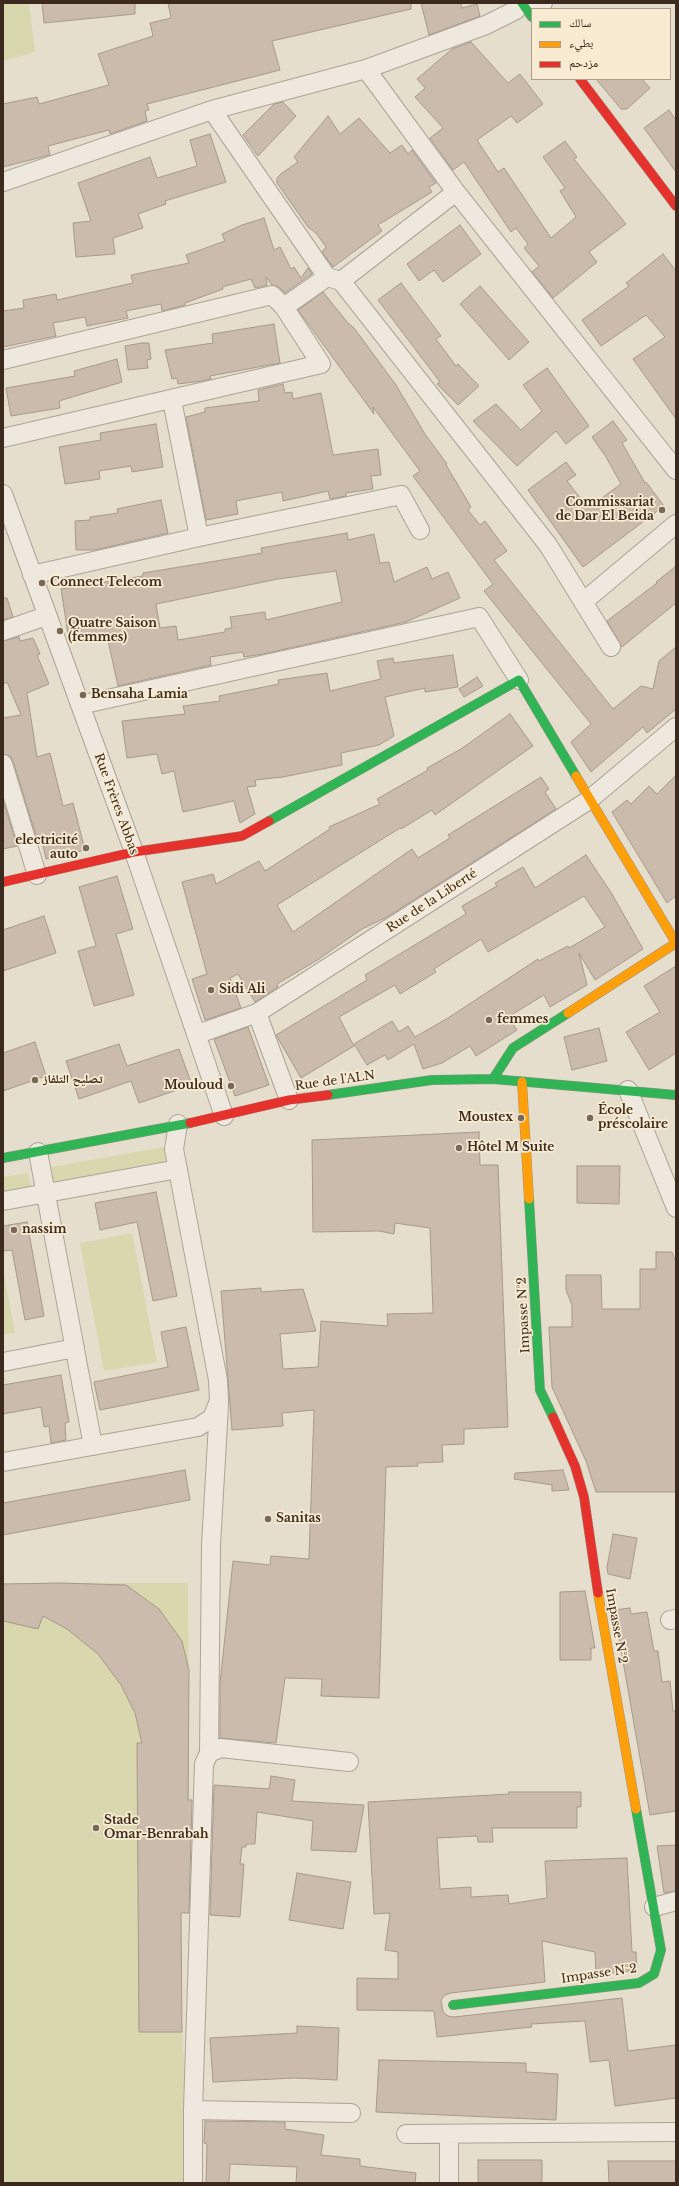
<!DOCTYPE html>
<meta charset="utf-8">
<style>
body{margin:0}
#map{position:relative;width:679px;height:2186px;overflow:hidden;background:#e6decc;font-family:"Libre Baskerville","Noto Naskh Arabic",serif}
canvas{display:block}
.frame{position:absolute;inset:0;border:4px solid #3b2a1d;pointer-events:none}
.legend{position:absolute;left:531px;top:8px;width:140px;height:72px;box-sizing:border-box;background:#f8ebd2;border:1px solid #ac9e8a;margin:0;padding:5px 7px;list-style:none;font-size:12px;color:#3b2a1d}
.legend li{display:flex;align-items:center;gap:8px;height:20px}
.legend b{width:20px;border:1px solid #ac9e8a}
</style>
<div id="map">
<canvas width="679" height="2186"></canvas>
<div class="frame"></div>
<ul class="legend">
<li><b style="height:5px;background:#30b455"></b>سالك</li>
<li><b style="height:5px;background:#ff9f0a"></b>بطيء</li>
<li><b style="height:5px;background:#e5322d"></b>مزدحم</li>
</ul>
</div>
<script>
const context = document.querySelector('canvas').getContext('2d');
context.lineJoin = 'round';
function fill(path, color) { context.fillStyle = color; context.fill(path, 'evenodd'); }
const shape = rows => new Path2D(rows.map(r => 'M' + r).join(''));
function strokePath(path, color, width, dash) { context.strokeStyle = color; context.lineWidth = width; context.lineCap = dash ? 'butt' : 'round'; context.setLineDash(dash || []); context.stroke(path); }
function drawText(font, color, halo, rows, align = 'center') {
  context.font = font + ' "Libre Baskerville","Noto Naskh Arabic",serif'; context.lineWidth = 3.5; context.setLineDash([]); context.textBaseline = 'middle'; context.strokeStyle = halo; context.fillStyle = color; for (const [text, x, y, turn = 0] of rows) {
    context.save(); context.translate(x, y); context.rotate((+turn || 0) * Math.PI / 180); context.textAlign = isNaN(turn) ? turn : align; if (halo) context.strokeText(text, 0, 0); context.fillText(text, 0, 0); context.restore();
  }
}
const green = shape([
 [3,3,29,3,35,52,3,61],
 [164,1147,167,1164,54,1185,51,1167],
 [28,1173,31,1189,3,1194,3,1177],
 [132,1233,157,1362,104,1371,80,1243],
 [3,1269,15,1333,3,1335],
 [3,1583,188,1583,190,1913,181,1913,182,2032,192,2183,3,2183]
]);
const building = shape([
 [42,3,135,3,135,14,44,23,42,3],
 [168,3,411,3,411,9,272,41,280,70,147,104,149,110,145,111,147,121,110,134,109,130,48,146,50,155,3,167,3,104,37,97,39,104,109,85,98,54,153,36,150,23,171,18,168,3],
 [421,3,461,3,462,8,477,4,480,16,429,35,421,3],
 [471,42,508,83,520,74,543,104,517,123,511,116,477,140,498,172,504,168,551,238,576,217,560,191,565,188,543,157,565,141,577,157,574,159,626,224,589,252,597,262,553,298,532,272,539,266,524,248,528,244,516,228,511,232,464,162,453,170,430,138,443,128,415,97,425,88,417,79,452,49,471,42],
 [596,79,642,79,650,88,627,109,621,109,596,79],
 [283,102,296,116,258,156,243,135,274,104,283,102],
 [669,110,676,120,676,172,644,128,669,110],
 [328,116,340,134,359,118,390,153,402,145,408,154,412,150,436,183,429,187,432,192,378,225,382,231,333,267,322,252,326,247,316,233,308,227,277,183,277,178,282,173,298,162,294,157,328,116],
 [210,134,226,182,165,201,166,204,138,214,143,228,113,238,115,254,76,257,73,223,91,221,78,183,150,157,157,178,197,166,190,140,210,134],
 [264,218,274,250,280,247,291,269,294,267,301,278,308,268,312,274,285,293,279,287,272,285,266,277,267,285,255,288,251,279,222,287,223,289,185,303,185,305,162,311,161,304,126,311,128,318,87,326,85,317,53,323,56,336,3,347,3,311,24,308,23,300,56,294,57,300,133,283,131,275,189,263,186,255,225,241,222,234,242,225,264,218],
 [460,225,481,254,443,282,434,270,419,281,407,264,460,225],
 [663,254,676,271,676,419,633,359,665,337,646,315,601,346,582,320,629,286,626,283,663,254],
 [401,283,441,336,436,339,456,366,458,364,479,386,458,405,437,384,440,382,378,300,401,283],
 [480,286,529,342,509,360,460,304,480,286],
 [323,292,347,322,354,328,396,385,425,434,447,464,446,465,471,507,468,510,480,525,485,521,507,551,494,560,613,709,641,686,653,689,659,661,676,647,676,709,647,733,643,727,591,772,571,742,591,724,484,591,493,584,413,476,420,471,373,407,374,414,298,310,323,292],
 [274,324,280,363,210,376,211,379,202,381,178,384,177,378,172,379,165,350,213,343,212,334,274,324],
 [142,343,149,343,151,359,147,360,148,368,128,370,125,346,142,343],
 [117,359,122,382,59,401,60,408,11,416,6,388,75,376,74,371,117,359],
 [547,368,589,426,566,444,556,431,517,466,473,421,496,404,521,430,542,411,523,385,547,368],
 [283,384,285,393,292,392,293,399,321,393,333,455,378,449,381,475,371,476,373,489,346,493,346,496,330,499,328,491,283,501,282,492,236,501,238,514,206,520,186,417,205,412,205,408,259,401,258,390,283,384],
 [613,421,627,440,622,443,645,483,646,482,664,506,583,567,528,490,566,462,576,475,567,481,588,508,621,484,606,457,592,437,613,421],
 [156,424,163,467,132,472,131,466,99,471,100,479,65,484,59,447,101,440,100,433,156,424],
 [161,500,168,533,95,550,76,550,75,521,90,520,90,517,118,513,117,509,161,500],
 [347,533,348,540,374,534,380,563,389,562,394,582,427,567,432,579,448,572,460,598,406,622,263,654,244,657,243,652,210,657,211,665,118,686,107,636,69,641,61,589,143,576,143,573,228,559,262,553,261,548,347,533],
 [336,571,342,602,266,620,265,612,230,617,232,628,225,629,225,632,178,640,176,626,160,628,156,604,278,579,336,571],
 [676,566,676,603,622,647,607,621,657,583,656,582,676,566],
 [3,598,7,598,13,617,3,620,3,598],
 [19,637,20,641,33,638,40,654,37,655,49,684,27,693,37,757,50,753,63,806,73,803,85,850,46,859,42,841,38,842,13,761,10,756,3,754,3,718,21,715,7,682,3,684,3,641,19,637],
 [453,655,458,687,425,692,425,688,385,697,394,736,379,745,341,753,342,765,283,777,255,780,256,786,247,787,255,814,240,823,234,801,183,812,174,771,162,774,157,754,127,758,122,721,185,714,183,706,220,701,219,696,279,684,278,680,327,673,330,691,381,679,377,661,393,658,394,663,453,655],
 [477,677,483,686,464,697,459,689,477,677],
 [510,714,533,746,435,815,432,810,401,829,400,828,277,905,293,932,412,849,418,858,450,838,448,835,541,777,549,789,545,792,556,809,387,917,362,929,319,959,277,984,278,987,255,1002,238,974,230,978,241,1008,205,1020,192,979,207,974,182,882,213,874,216,884,259,861,265,871,330,829,329,827,380,804,377,799,428,770,427,768,461,749,510,714],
 [676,775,676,896,667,903,612,812,627,800,631,804,649,786,657,794,676,775],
 [3,800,17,846,3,849,3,800],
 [586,855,612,894,643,949,595,980,579,953,587,985,550,1007,544,995,508,1017,517,1030,476,1056,470,1046,442,1063,423,1069,414,1044,388,1060,385,1055,367,1065,354,1044,392,1021,399,1032,408,1026,415,1037,448,1018,538,959,539,961,568,946,569,948,605,927,584,896,488,952,481,939,434,969,436,972,400,994,395,985,339,1017,354,1046,301,1078,276,1035,367,980,365,975,466,914,462,906,497,886,495,883,523,867,535,888,586,855],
 [117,876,133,929,116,934,134,995,94,1006,78,951,96,946,79,887,117,876],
 [44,916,56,953,3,971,3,930,44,916],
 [676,966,676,1053,649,1070,626,1032,660,1012,644,986,676,966],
 [248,1027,269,1085,235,1096,214,1039,248,1027],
 [599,1028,607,1061,572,1070,564,1037,599,1028],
 [35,1042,46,1076,3,1091,3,1053,35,1042],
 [119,1044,127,1066,179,1049,192,1085,139,1103,131,1081,79,1099,66,1061,119,1044],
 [479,1132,480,1165,498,1165,508,1427,464,1429,464,1444,442,1445,443,1462,417,1463,418,1466,386,1467,379,1698,321,1696,322,1679,285,1678,276,1743,220,1738,220,1683,233,1561,270,1565,271,1556,309,1559,314,1410,282,1413,283,1426,232,1430,221,1291,261,1288,261,1292,303,1289,316,1331,280,1334,283,1369,318,1367,321,1321,388,1326,387,1314,433,1313,430,1228,395,1223,394,1234,379,1231,313,1232,312,1140,479,1132],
 [577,1166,620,1166,619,1204,577,1203,577,1166],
 [156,1192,177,1296,153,1301,137,1222,100,1230,95,1203,156,1192],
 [27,1222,44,1316,25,1320,12,1250,3,1251,3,1226,27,1222],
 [656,1252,672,1252,676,1262,676,1492,596,1492,586,1461,552,1387,549,1327,572,1327,572,1305,566,1290,566,1275,601,1275,602,1309,640,1309,640,1269,656,1269,656,1252],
 [186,1327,199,1390,100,1410,94,1382,168,1367,161,1332,186,1327],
 [61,1375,69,1422,65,1423,66,1440,51,1443,49,1426,44,1427,41,1407,3,1414,3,1385,61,1375],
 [185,1470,190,1500,3,1535,3,1503,185,1470],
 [563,1470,569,1490,552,1491,552,1485,514,1479,515,1473,563,1470],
 [613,1534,637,1538,630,1579,608,1574,607,1567,613,1534],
 [61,1583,126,1585,159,1609,182,1641,189,1670,188,1800,192,1800,189,1913,181,1913,182,2032,139,2032,137,1743,142,1743,135,1713,121,1685,98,1654,67,1629,43,1616,38,1629,3,1621,3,1584,61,1583],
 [585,1591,595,1648,591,1648,591,1660,560,1660,560,1592,585,1591],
 [630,1608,631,1614,647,1612,654,1651,658,1651,662,1682,670,1681,673,1711,676,1711,676,1811,650,1815,614,1610,630,1608],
 [271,1776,295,1780,292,1801,364,1805,356,1852,311,1850,313,1821,257,1812,255,1844,246,1844,246,1847,242,1847,240,1864,244,1864,240,1917,210,1915,214,1785,269,1789,271,1776],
 [509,1792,581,1792,581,1807,577,1807,577,1828,492,1828,493,1842,478,1842,477,1836,437,1838,440,1889,471,1887,471,1897,508,1895,509,1904,547,1898,545,1861,627,1858,632,1952,636,1952,637,1970,596,1975,595,1952,542,1941,545,1982,451,1993,445,1995,441,2000,443,2012,448,2016,454,2017,622,1998,628,2051,676,2045,676,2098,615,2106,609,2060,590,2062,585,2021,531,2024,532,2027,437,2037,434,2011,357,2010,357,1978,398,1979,398,1952,385,1950,390,1913,374,1914,368,1802,509,1794,509,1792],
 [676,1845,676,1891,664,1893,657,1846,676,1845],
 [297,1873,351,1882,343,1929,289,1920,297,1873],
 [297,2026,339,2028,337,2080,295,2078,213,2082,210,2038,297,2033,297,2026],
 [379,2060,526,2063,526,2072,558,2074,556,2120,376,2112,379,2060],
 [205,2121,285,2122,285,2129,324,2135,321,2155,360,2159,360,2166,416,2173,415,2183,296,2183,297,2167,230,2164,229,2183,206,2183,207,2144,204,2143,205,2121],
 [478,2160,542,2160,542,2183,478,2183,478,2160],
 [608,2161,676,2161,676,2183,609,2183,608,2161]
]);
const street = shape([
 [536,9,543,3],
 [366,69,456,192,676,470],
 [212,110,366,69,486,25,516,10],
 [3,182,212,110,327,277,341,281,548,545,611,647],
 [341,281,456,192],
 [284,307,327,277],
 [3,360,272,295,284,307,321,364,3,438],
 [172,400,199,537],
 [3,494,134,852,224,1116],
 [32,575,199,537,401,495,420,530],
 [583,602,676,524],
 [3,631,46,616],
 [80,705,479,617,519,680],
 [3,764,37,875],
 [198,1034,257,1013],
 [628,1090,676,1208],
 [289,1100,257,1013,589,800,676,727],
 [38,1152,93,1446],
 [3,1201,178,1169],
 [3,1362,75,1348],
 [3,1462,198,1427,212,1418,219,1401,218,1380,174,1149,178,1124],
 [670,1620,676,1619],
 [209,1753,211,1545,219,1406],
 [654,1907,676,1901],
 [193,2110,351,2113],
 [406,2134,676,2132],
 [193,2183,193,2110,204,1764,209,1753,221,1748,349,1762],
 [449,2183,449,2134]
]);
const fast = shape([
 [522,3,532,17],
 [269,821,519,680,576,776],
 [493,1079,513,1048,568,1013],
 [328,1095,432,1080,493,1079,676,1095],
 [3,1158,190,1123],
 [529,1199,540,1390,553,1417],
 [453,2005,639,1983,654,1974,661,1950,636,1809]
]);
const slow = shape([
 [568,1013,676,943,576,776],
 [522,1082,529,1199],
 [598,1593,636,1809]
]);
const jam = shape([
 [580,79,676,206],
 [3,882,134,852,242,836,269,821],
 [190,1123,289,1100,328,1095],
 [553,1417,575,1466,584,1497,598,1593]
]);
const markers = [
 [662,510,4,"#77695a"],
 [42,583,4,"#77695a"],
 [60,631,4,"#77695a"],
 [83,695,4,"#77695a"],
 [86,848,4,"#77695a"],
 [211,990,4,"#77695a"],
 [489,1020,4,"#77695a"],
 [35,1080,4,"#77695a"],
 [231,1086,4,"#77695a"],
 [521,1118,4,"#77695a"],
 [590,1118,4,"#77695a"],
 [459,1148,4,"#77695a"],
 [14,1230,4,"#77695a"],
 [268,1519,4,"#77695a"],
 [96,1828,4,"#77695a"]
];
const poiNames = [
 ["Commissariat",654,503,"right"],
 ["de Dar El Beida",654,517,"right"],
 ["Connect Telecom",50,583],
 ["Quatre Saison",68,624],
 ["(femmes)",68,638],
 ["Bensaha Lamia",91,695],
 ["electricité",78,841,"right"],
 ["auto",78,855,"right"],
 ["Sidi Ali",219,990],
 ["femmes",497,1020],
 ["تصليح التلفاز",43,1080],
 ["Mouloud",223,1086,"right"],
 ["École",598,1111],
 ["préscolaire",598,1125],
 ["Moustex",513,1118,"right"],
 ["Hôtel M Suite",467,1148],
 ["nassim",22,1230],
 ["Sanitas",276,1519],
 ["Stade",104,1821],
 ["Omar-Benrabah",104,1835]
];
const streetNames = [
 ["Rue Frères Abbas",116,804,70],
 ["Rue de la Liberté",432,901,-33],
 ["Rue de l'ALN",335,1081,-8],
 ["Impasse N°2",524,1315,-93],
 ["Impasse N°2",616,1626,80],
 ["Impasse N°2",599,1974,-8]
];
fill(green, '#d8d7ae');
fill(building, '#cabbad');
strokePath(building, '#a7998b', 1);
strokePath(street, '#aba396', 20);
strokePath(fast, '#9b9286', 10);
strokePath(slow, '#9b9286', 10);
strokePath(jam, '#9b9286', 10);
strokePath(street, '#eee8df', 18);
strokePath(fast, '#30b455', 9);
strokePath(slow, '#ff9f0a', 9);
strokePath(jam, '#e5322d', 9);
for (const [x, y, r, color] of markers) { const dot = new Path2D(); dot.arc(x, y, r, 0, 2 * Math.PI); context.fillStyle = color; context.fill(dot); strokePath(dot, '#f8ebd2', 1.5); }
drawText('bold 12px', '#3b2a1d', '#f8ebd2', poiNames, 'left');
drawText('12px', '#3b2a1d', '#f8ebd2', streetNames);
</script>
